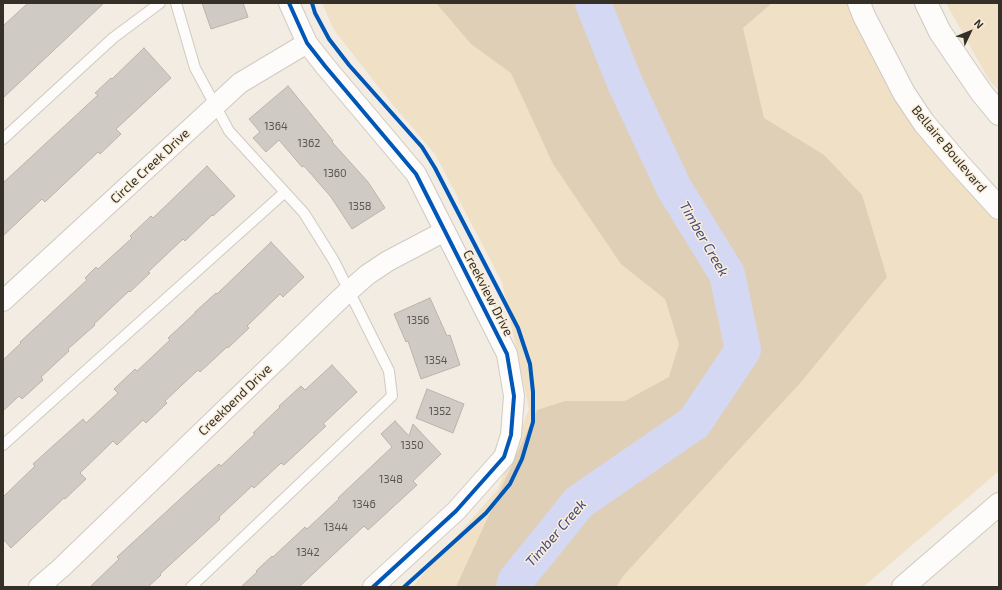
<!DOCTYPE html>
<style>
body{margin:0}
#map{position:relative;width:1002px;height:590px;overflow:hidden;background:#f2ece2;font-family:"Exo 2",sans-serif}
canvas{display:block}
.frame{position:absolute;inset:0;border:4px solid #343028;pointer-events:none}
.north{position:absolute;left:950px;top:12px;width:40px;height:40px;-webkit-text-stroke:3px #f9eedb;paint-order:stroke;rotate:47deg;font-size:11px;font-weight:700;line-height:16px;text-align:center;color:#343028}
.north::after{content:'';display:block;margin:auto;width:14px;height:18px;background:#343028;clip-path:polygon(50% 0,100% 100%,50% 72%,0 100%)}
</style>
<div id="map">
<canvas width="1002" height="590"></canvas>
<div class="frame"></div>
<div class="north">N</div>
</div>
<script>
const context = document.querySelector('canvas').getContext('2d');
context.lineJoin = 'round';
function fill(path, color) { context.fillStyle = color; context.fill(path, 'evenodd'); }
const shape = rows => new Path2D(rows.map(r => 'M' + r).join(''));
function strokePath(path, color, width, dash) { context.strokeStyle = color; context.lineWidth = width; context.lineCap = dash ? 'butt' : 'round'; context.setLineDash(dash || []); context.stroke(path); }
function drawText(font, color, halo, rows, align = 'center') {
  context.font = font + ' "Exo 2",sans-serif'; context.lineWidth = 3; context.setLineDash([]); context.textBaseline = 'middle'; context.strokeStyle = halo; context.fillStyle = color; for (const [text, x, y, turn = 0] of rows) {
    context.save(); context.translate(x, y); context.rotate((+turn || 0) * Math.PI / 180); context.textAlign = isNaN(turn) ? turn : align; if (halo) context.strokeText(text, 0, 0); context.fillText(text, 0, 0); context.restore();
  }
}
const green = shape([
 [322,3,848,3,913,125,999,223,999,471,863,587,412,587,498,489,529,409,502,282,435,154,388,99,334,30],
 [946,3,999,3,999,91,989,80]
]);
const forest = shape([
 [436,3,772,3,743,28,764,118,824,155,862,195,887,277,801,382,624,575,616,587,456,587,537,410,565,401,625,401,669,377,679,344,665,299,621,264,553,164,511,73,471,44]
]);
const river = shape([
 [514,587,516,580,579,502,694,423,743,350,727,274,674,188,625,83,593,3]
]);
const building = shape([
 [28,3,104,3,3,98,3,26,28,3],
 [202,3,243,3,248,17,211,29,202,3],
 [144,48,171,78,116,129,121,134,100,154,98,152,45,202,42,199,3,236,3,183,98,95,95,93,111,78,112,79,144,48],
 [288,86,333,141,332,142,368,182,385,208,352,229,331,197,304,166,302,167,279,140,266,152,253,138,260,132,249,119,288,86],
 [207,166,235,196,213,216,212,215,185,241,183,239,148,272,150,273,130,292,129,291,94,324,95,325,68,349,69,351,41,377,43,380,22,399,19,396,3,411,3,360,21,343,20,342,87,280,85,278,96,267,98,269,132,238,130,236,151,216,153,218,207,166],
 [271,242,304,277,283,297,280,294,247,326,249,328,228,348,227,347,200,372,198,370,165,401,167,403,146,423,143,420,117,445,113,441,80,473,86,479,65,499,64,498,11,548,3,539,3,497,35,466,33,464,54,445,83,419,86,423,118,393,114,389,135,369,137,371,170,340,168,338,195,313,195,312,216,293,217,294,271,242],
 [430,298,447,336,450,335,460,365,421,379,408,341,406,342,394,314,430,298],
 [332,365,357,392,323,424,326,426,284,465,281,463,254,488,252,486,219,517,220,519,160,574,161,575,148,587,90,587,119,559,117,557,192,488,219,464,221,466,255,434,253,433,280,407,279,406,301,386,305,390,332,365],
 [427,389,464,404,453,433,416,418,427,389],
 [395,421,409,436,413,424,441,454,413,481,417,485,368,530,364,526,299,587,241,587,257,572,256,571,272,556,273,557,305,527,307,529,339,499,338,498,392,447,381,434,395,421]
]);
const service = shape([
 [176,3,195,68,229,131,304,213,334,261,389,371,392,396,191,587],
 [3,139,113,38,160,3],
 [3,445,285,192]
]);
const minor = shape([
 [289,3,307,43,325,66,416,174,507,354,514,396,511,435,504,457,456,511,373,587],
 [3,301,240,83,307,43],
 [39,587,61,568,341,298,367,275,388,261,445,231]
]);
const tertiary = shape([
 [903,587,999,504]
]);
const secondary = shape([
 [859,3,864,16,904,93,924,123,959,164,999,208],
 [926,3,940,32,981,92,999,114]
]);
const cycleway = shape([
 [289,3,307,43,325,66,416,174,507,354,514,396,511,435,504,457,456,511,373,587],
 [312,3,315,13,329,39,349,65,422,147,435,168,518,328,530,364,533,392,533,422,522,459,510,484,486,513,404,587]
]);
const numberNames = [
 ["1364",276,126],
 ["1362",309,143],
 ["1360",335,173],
 ["1358",360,206],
 ["1356",418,320],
 ["1354",436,360],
 ["1352",440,411],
 ["1350",412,445],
 ["1348",391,479],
 ["1346",364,504],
 ["1344",336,527],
 ["1342",308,552]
];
const streetNames = [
 ["Bellaire Boulevard",949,149,50],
 ["Circle Creek Drive",150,166,-43],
 ["Creekview Drive",488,293,63],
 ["Creekbend Drive",235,400,-44]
];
const waterNames = [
 ["Timber Creek",704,239,60],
 ["Timber Creek",556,533,-49]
];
fill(green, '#efe0c6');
fill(forest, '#dfcfb6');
strokePath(river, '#d5d8f2', 36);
fill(building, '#cfcac3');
strokePath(building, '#b8b4ac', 1);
strokePath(service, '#cfcac2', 12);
strokePath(minor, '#cfcac2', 22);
strokePath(tertiary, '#cfcac2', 24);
strokePath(secondary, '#cfcac2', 24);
strokePath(service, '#fdfcfb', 10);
strokePath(minor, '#fdfcfb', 20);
strokePath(tertiary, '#fdfcfb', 22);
strokePath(secondary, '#fdfcfb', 22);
strokePath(cycleway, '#0057b8', 4);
drawText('11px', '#5b564f', null, numberNames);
drawText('13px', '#343028', '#f9eedb', streetNames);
drawText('italic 14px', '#43497e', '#f9eedb', waterNames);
</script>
